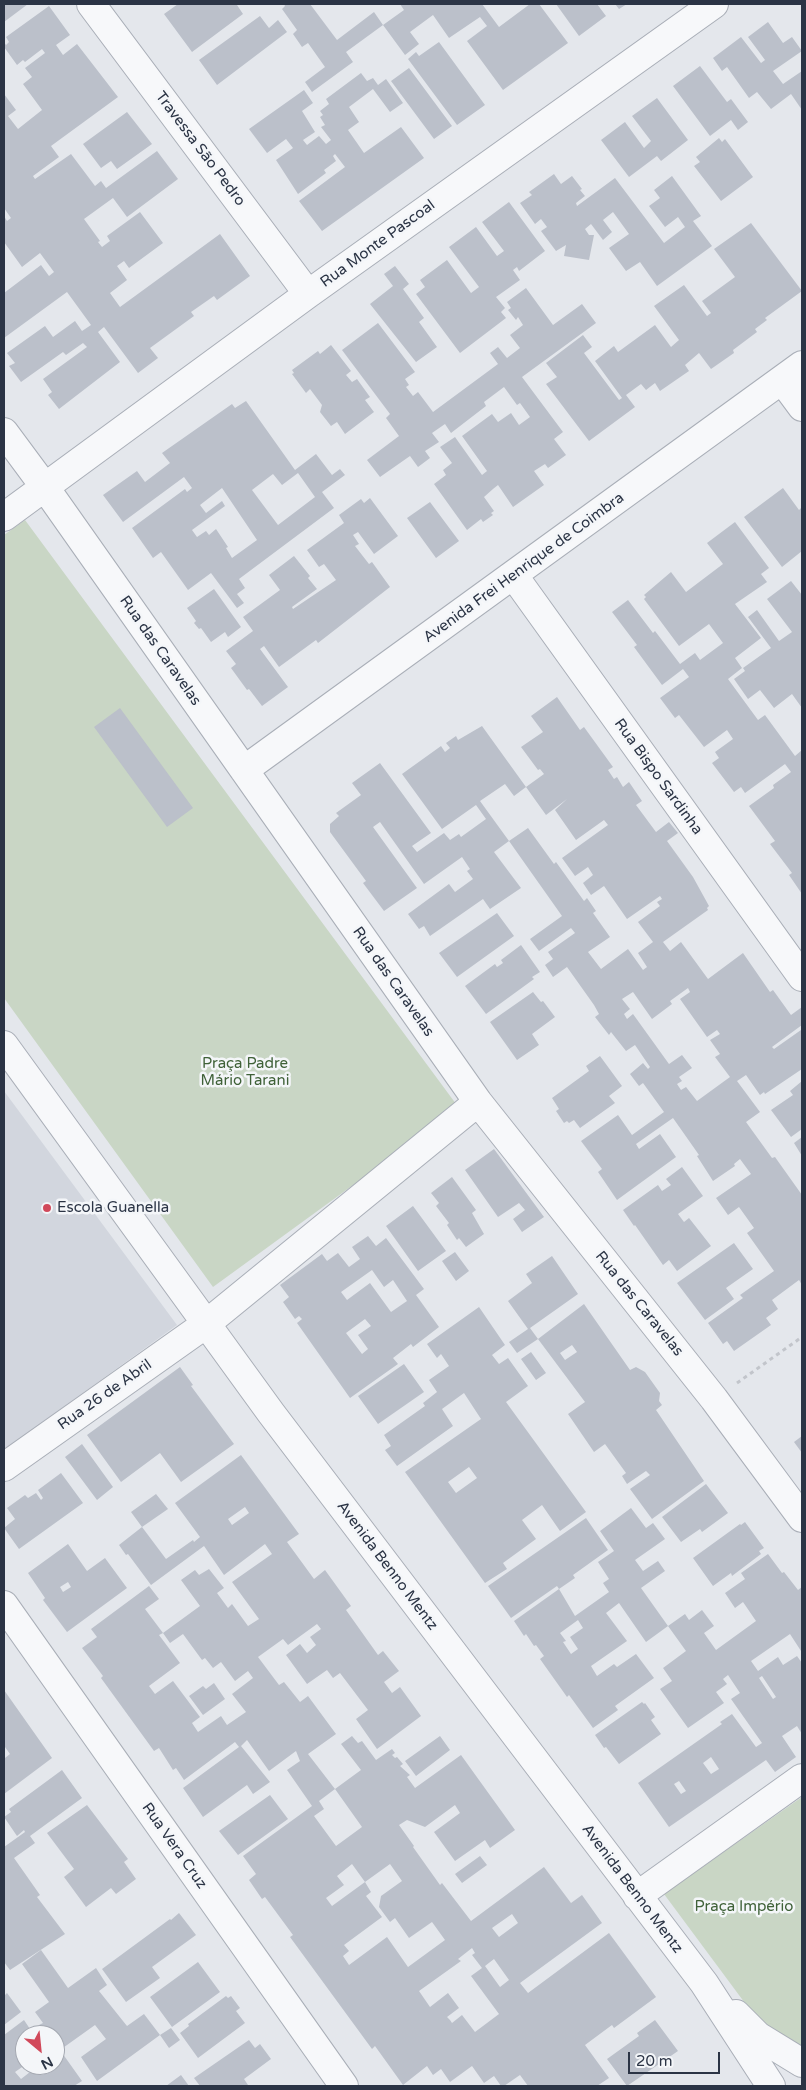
<!DOCTYPE html>
<meta charset="utf-8">
<style>
body{margin:0}
#map{position:relative;width:806px;height:2090px;overflow:hidden;background:#e4e7ec;font-family:"Varela Round",sans-serif}
canvas{display:block}
.frame{position:absolute;inset:0;border:5px solid #2b3445;pointer-events:none}
.north{position:absolute;left:15px;top:2025px;width:50px;height:50px;box-sizing:border-box;background:#f4f6f9;border:1px solid #a4a8b1;border-radius:50%;rotate:152deg;font-size:14px;font-weight:700;line-height:20px;text-align:center;color:#2b3445}
.north::after{content:'';display:block;margin:auto;width:18px;height:22px;background:#d1495b;clip-path:polygon(50% 0,100% 100%,50% 72%,0 100%)}
.scale{position:absolute;left:628px;top:2052px;width:92px;height:22px;box-sizing:border-box;border:2px solid #2b3445;border-top:0;padding-left:6px;font-size:15px;line-height:18px;white-space:nowrap;color:#2b3445;-webkit-text-stroke:4px #f4f6f9;paint-order:stroke}
</style>
<div id="map">
<canvas width="806" height="2090"></canvas>
<div class="frame"></div>
<div class="north">N</div>
<div class="scale">20 m</div>
</div>
<script>
const context = document.querySelector('canvas').getContext('2d');
context.lineJoin = 'round';
function fill(path, color) { context.fillStyle = color; context.fill(path, 'evenodd'); }
const shape = rows => new Path2D(rows.map(r => 'M' + r).join(''));
function strokePath(path, color, width, dash) { context.strokeStyle = color; context.lineWidth = width; context.lineCap = dash ? 'butt' : 'round'; context.setLineDash(dash || []); context.stroke(path); }
function drawText(font, color, halo, rows, align = 'center') {
  context.font = font + ' "Varela Round",sans-serif'; context.lineWidth = 5; context.setLineDash([]); context.textBaseline = 'middle'; context.strokeStyle = halo; context.fillStyle = color; for (const [text, x, y, turn = 0] of rows) {
    context.save(); context.translate(x, y); context.rotate((+turn || 0) * Math.PI / 180); context.textAlign = isNaN(turn) ? turn : align; if (halo) context.strokeText(text, 0, 0); context.fillText(text, 0, 0); context.restore();
  }
}
const built = shape([
 [4,1091,177,1325,4,1450]
]);
const green = shape([
 [25,520,459,1108,213,1287,4,998,4,535],
 [802,1797,802,2080,664,1894]
]);
const building = shape([
 [4,4,28,4,4,22],
 [178,4,240,4,237,5,243,14,192,52,164,14],
 [284,4,310,4,337,40,374,12,383,25,404,10,400,4,482,4,499,27,530,4,539,4,568,43,503,90,467,41,487,26,480,17,449,38,433,15,410,32,419,44,405,55,383,25,346,52,353,62,312,92,305,82,325,67,308,43,302,47,293,34,297,30,282,9,285,6],
 [556,4,597,4,606,16,579,36],
 [615,4,627,4,619,9],
 [49,6,70,35,56,45,63,55,77,44,118,97,51,146,59,157,33,176,35,179,71,154,95,186,101,181,106,188,157,151,178,179,127,217,113,198,84,219,100,241,98,242,102,247,110,241,107,236,140,212,163,243,129,268,124,261,117,266,127,280,110,293,120,307,220,234,250,276,217,300,214,296,191,312,194,316,150,348,158,358,138,373,104,327,98,332,120,362,59,409,48,395,52,392,43,379,87,347,83,343,66,355,63,352,21,382,9,366,15,363,7,353,45,326,53,337,75,321,82,331,91,325,67,292,4,338,4,293,41,265,49,276,54,272,40,253,22,267,4,242,4,216,7,221,11,218,4,208,4,94,16,110,8,116,18,129,42,110,23,84,32,77,25,68,45,53,42,49,25,62,23,60,17,65,4,47,4,42,6,45,9,42,6,37],
 [260,16,269,28,278,20,287,32,217,85,199,60],
 [768,22,783,43,792,37,802,51,773,71,783,84,802,71,802,110,791,94,771,109,757,92,749,98,727,67,722,71,713,58,741,37,761,63,765,60,748,37],
 [439,42,485,105,457,125,408,59,416,52,419,56],
 [700,66,727,102,731,99,748,122,738,130,731,120,710,136,673,86],
 [409,68,452,126,434,139,391,81],
 [361,73,367,81,373,78,378,85,386,79,403,103,390,112,373,89,349,107,359,122,348,130,364,153,401,127,424,158,322,231,299,201,345,167,335,154,333,156,336,161,324,170,326,173,298,194,276,160,293,148,286,139,267,153,249,129,304,90,313,103,302,111,315,132,303,140,307,145,319,136,326,144,331,140,321,127,325,125,320,117,323,115,320,111,329,104,326,99],
 [657,98,688,140,661,161,657,156,629,177,601,140,625,122,644,148,651,141,632,116],
 [127,112,152,144,117,169,111,161,101,168,83,144],
 [719,138,722,142,725,139,753,177,721,201,694,166,700,162,696,157],
 [554,174,561,184,572,176,582,189,580,190,585,196,576,203,577,206,615,178,664,243,685,227,678,217,665,227,649,206,660,198,654,190,672,176,701,216,693,221,712,246,657,286,640,262,626,271,609,248,629,234,613,212,603,220,612,232,603,240,591,224,585,229,589,235,594,235,589,260,564,256,566,245,556,251,541,231,547,227,541,219,535,224,520,203,532,195,529,192],
 [509,202,545,251,519,271,517,267,513,270,520,280,496,297,505,308,501,312,506,318,460,353,416,294,425,287,420,280,447,260,471,293,479,287,449,247,476,227,497,256,504,251,482,222],
 [751,223,802,291,765,318,767,320,755,329,757,332,733,350,734,353,711,369,699,353,685,365,689,371,660,391,655,383,646,390,641,384,626,395,635,407,589,441,546,384,557,377,546,363,583,335,592,347,584,353,619,400,622,398,595,361,614,346,618,352,655,325,671,347,679,340,654,306,684,285,707,316,711,313,702,301,735,277,714,249],
 [395,266,409,284,403,289,424,318,419,322,437,347,416,362,370,304,393,286,384,274],
 [526,288,553,325,582,304,596,323,522,377,563,432,554,439,566,455,548,468,545,464,534,471,544,485,513,507,498,485,493,489,484,497,494,511,491,513,493,515,483,522,481,519,467,530,434,484,446,475,443,470,452,463,440,447,455,437,482,475,487,471,462,436,492,414,498,422,511,413,519,425,530,417,520,403,517,405,504,387,484,402,486,406,451,433,445,424,432,433,439,442,425,451,430,458,418,467,410,456,380,477,367,460,399,436,386,418,390,414,342,350,378,323,415,372,405,379,409,385,406,387,413,396,418,392,433,412,498,364,490,353,498,347,507,358,520,348,510,335,523,325,518,317,516,320,508,310,511,308,507,302],
 [331,345,351,371,346,375,352,382,357,379,370,397,365,400,374,412,345,434,337,422,331,426,320,412,322,405,310,389,306,393,292,374,294,373,292,370,318,351,320,354],
 [246,401,295,470,316,454,332,475,340,469,345,475,322,492,334,508,239,579,245,588,237,594,244,603,237,608,211,573,188,590,161,552,153,558,132,528,185,489,187,492,192,488,184,477,123,522,103,495,137,471,145,482,170,463,162,453,232,404,235,408],
 [298,473,315,497,278,525,252,490,273,474,282,485],
 [222,488,257,540,232,558,226,548,228,547,216,529,209,535,206,531,197,537,192,530,225,506,222,501,206,513,200,505],
 [783,488,799,510,802,507,802,551,782,567,744,517],
 [370,498,398,536,374,554,358,532,353,535,359,544,355,546,369,564,372,562,390,587,318,643,316,640,279,667,264,646,260,649,288,687,262,706,249,689,247,690,231,668,236,664,226,651,253,631,243,617,280,590,269,575,294,556,310,576,308,578,317,589,292,607,293,609,336,580,324,564,319,567,307,550,344,523,339,515,361,499,364,503],
 [430,502,459,541,436,558,407,518],
 [735,522,769,568,761,574,767,582,735,604,761,638,735,658,742,668,728,679,758,720,765,715,795,756,802,750,802,894,789,875,792,873,770,844,775,841,749,806,774,788,773,785,791,772,785,764,745,793,741,787,734,792,712,763,719,758,715,752,733,739,727,730,704,747,679,715,675,718,660,698,689,677,683,669,662,685,634,647,637,645,612,612,628,600,653,633,655,631,680,664,695,653,700,660,723,643,709,624,679,646,644,599,646,597,644,595,671,572,686,592,723,564,707,543],
 [791,581,802,595,802,708,792,694,774,708,760,690,748,699,734,679,745,671,743,668,771,648,748,617,757,610,779,641,792,632,767,599],
 [214,589,241,627,228,637,225,632,211,642,201,628,199,629,194,623,196,621,187,608],
 [557,697,580,730,584,727,613,767,608,770,614,779,617,777,623,787,629,782,642,801,636,805,656,832,669,822,678,833,667,841,693,877,709,906,707,908,708,910,663,942,670,951,681,942,708,979,743,953,770,992,773,990,791,1015,802,1007,802,1025,772,1047,774,1049,801,1030,802,1069,765,1094,764,1092,760,1095,746,1075,737,1081,760,1112,746,1122,772,1158,775,1157,802,1195,802,1285,799,1280,772,1300,778,1309,766,1318,771,1325,734,1351,727,1341,723,1344,708,1323,743,1298,740,1295,774,1271,747,1233,754,1228,739,1207,728,1215,716,1198,751,1174,740,1159,734,1164,735,1166,713,1181,697,1156,699,1155,673,1118,636,1144,639,1149,660,1134,676,1157,617,1200,598,1172,602,1169,581,1141,618,1115,632,1135,664,1112,643,1083,639,1086,630,1074,643,1063,648,1069,650,1067,635,1045,626,1051,611,1032,609,1035,595,1017,599,1014,594,1005,567,967,553,977,545,965,553,959,548,952,575,933,571,928,539,951,530,939,562,916,509,841,494,852,521,888,490,909,483,899,430,936,424,926,419,929,408,914,449,884,455,892,473,879,467,871,470,869,462,857,424,884,380,822,373,827,417,888,384,911,363,883,366,881,330,832,330,824,339,816,336,813,361,795,352,783,380,763,431,833,412,846,417,852,444,833,450,840,459,834,461,837,486,819,476,805,442,829,402,774,441,746,445,752,450,748,446,743,456,736,458,740,482,726,526,787,514,796,505,784,480,801,509,841,528,828,554,864,556,862,584,901,587,898,596,911,593,913,610,937,588,952,601,969,628,949,643,970,647,967,638,953,653,942,638,922,660,906,657,902,662,899,660,896,627,919,604,886,591,895,583,883,593,875,588,867,575,876,562,858,608,825,604,820,576,840,555,810,567,799,546,815,526,787,544,774,540,769,538,770,521,747,543,732,531,716],
 [688,988,690,992,680,999,707,1037,717,1030,720,1034,710,1040,720,1054,715,1057,730,1077,697,1101,686,1087,681,1090,677,1084,682,1081,679,1077,692,1068,682,1055,669,1064,633,1014,627,1019,624,1014,630,1009,622,999,633,992,652,1019,672,1004,670,1001],
 [120,708,193,808,167,827,94,727],
 [497,913,514,936,457,977,439,953],
 [521,945,540,972,532,977,534,979,486,1014,465,986,495,964,497,967,503,963,501,960],
 [533,992,541,1002,543,1001,555,1017,532,1034,539,1045,517,1060,490,1022],
 [600,1056,622,1086,609,1096,615,1103,580,1128,574,1120,569,1123,567,1121,564,1123,556,1111,559,1109,552,1098,589,1071,586,1066],
 [802,1081,802,1129,791,1137,771,1110,793,1095,790,1091],
 [802,1137,802,1156,794,1143],
 [494,1149,544,1217,522,1232,513,1219,525,1210,519,1203,498,1217,465,1170],
 [682,1167,703,1196,678,1214,684,1222,689,1218,711,1246,677,1271,669,1260,663,1265,635,1225,634,1226,623,1210,658,1185,662,1191,671,1185,666,1179],
 [452,1177,476,1210,472,1213,484,1234,466,1247,459,1238,457,1240,447,1225,449,1223,436,1206,439,1203,431,1193],
 [413,1206,446,1251,418,1271,386,1226],
 [368,1236,376,1246,386,1238,424,1289,416,1295,439,1327,413,1347,411,1344,393,1358,398,1364,350,1398,297,1323,302,1319,299,1316,295,1319,283,1302,289,1297,280,1285,322,1254,327,1261,338,1253,349,1267,360,1259,352,1247],
 [372,1270,384,1287,393,1280,407,1301,391,1312,370,1283,347,1300,341,1292],
 [365,1319,371,1326,358,1335,368,1349,362,1354,346,1333],
 [734,1243,753,1269,726,1288,734,1299,705,1320,677,1283],
 [455,1252,469,1271,456,1281,442,1261],
 [552,1256,578,1294,530,1328,538,1339,584,1304,630,1370,636,1367,645,1372,660,1393,659,1401,662,1405,656,1410,704,1481,652,1519,630,1489,650,1475,646,1471,627,1484,622,1476,626,1473,605,1444,594,1452,568,1414,585,1402,538,1339,517,1353,509,1342,528,1329,508,1301,532,1283,526,1274],
 [572,1345,577,1352,565,1360,560,1353],
 [479,1307,505,1345,492,1355,499,1364,508,1358,528,1386,506,1402,586,1512,560,1531,542,1505,522,1520,536,1539,503,1563,507,1569,485,1583,405,1472,481,1419,464,1393,442,1409,453,1426,397,1466,385,1450,391,1446,384,1435,425,1406,423,1403,437,1392,429,1380,449,1366,441,1354,437,1358,427,1344],
 [469,1467,477,1478,456,1493,448,1482],
 [531,1352,546,1373,536,1380,521,1359],
 [404,1364,424,1392,378,1424,358,1396],
 [180,1367,193,1385,191,1386,234,1444,181,1482,160,1453,121,1482,87,1435],
 [802,1436,802,1453,794,1442],
 [82,1444,113,1487,97,1500,65,1457],
 [241,1455,299,1534,287,1542,314,1579,325,1570,351,1606,346,1610,378,1655,383,1651,399,1671,384,1682,392,1693,400,1687,421,1716,377,1749,356,1719,368,1710,340,1673,333,1678,327,1670,307,1684,286,1655,300,1644,307,1653,316,1645,310,1637,321,1629,317,1624,288,1645,283,1639,258,1657,279,1685,284,1682,300,1702,308,1696,336,1734,308,1754,335,1789,361,1770,341,1744,352,1736,358,1743,362,1741,376,1760,392,1749,395,1753,392,1755,395,1758,397,1757,403,1764,400,1766,410,1775,407,1777,415,1788,461,1755,515,1830,490,1848,485,1840,455,1861,434,1832,460,1813,455,1805,425,1827,407,1820,399,1825,414,1846,413,1847,440,1885,442,1883,471,1921,544,1867,571,1903,582,1895,602,1923,520,1983,528,1993,609,1933,656,1997,614,2028,612,2025,585,2045,609,2078,597,2086,528,2086,520,2075,504,2086,501,2086,494,2076,484,2083,472,2066,450,2082,441,2069,433,2075,427,2066,403,2085,375,2046,372,2049,290,1937,293,1935,265,1897,262,1899,249,1880,256,1874,243,1856,312,1806,287,1770,300,1761,296,1751,269,1771,247,1740,241,1746,270,1782,253,1794,247,1785,203,1817,183,1788,239,1747,235,1742,184,1780,176,1768,173,1770,159,1748,154,1751,101,1678,103,1676,82,1648,97,1637,91,1629,149,1586,159,1599,145,1609,163,1633,159,1635,180,1663,149,1686,155,1694,173,1681,200,1717,192,1723,198,1732,221,1716,227,1725,246,1712,232,1694,253,1678,248,1671,235,1681,221,1662,213,1668,205,1658,202,1660,183,1634,170,1643,163,1633,200,1606,181,1580,195,1570,199,1575,209,1569,224,1588,217,1593,228,1608,232,1604,248,1626,259,1619,232,1582,272,1554,265,1544,224,1575,204,1546,151,1585,128,1554,126,1555,119,1545,142,1527,131,1512,156,1494,168,1509,142,1527,166,1559,193,1540,194,1542,200,1537,175,1503],
 [245,1507,249,1513,232,1525,228,1519],
 [335,1789,362,1827,336,1846,314,1816,324,1809,319,1801],
 [352,1864,365,1882,390,1864,402,1881,381,1896,379,1907,390,1922,395,1918,409,1938,432,1922,445,1940,408,1967,387,1937,349,1965,343,1956,349,1951,344,1945,382,1917,366,1896,371,1892,365,1882,332,1906,326,1898,344,1885,337,1876],
 [512,1914,518,1923,499,1937,492,1928],
 [472,1948,475,1953,472,1955,482,1968,471,1976,499,2014,475,2032,462,2015,452,2023,450,2020,447,2017,459,2008,448,1993,430,2007,419,1991,461,1961,458,1959],
 [494,1959,509,1980,500,1987,485,1966],
 [61,1473,83,1503,19,1549,4,1528,15,1519,7,1508,25,1495,28,1498,36,1493,41,1500,43,1498,38,1490],
 [706,1484,728,1513,702,1532,700,1529,681,1542,662,1517],
 [631,1508,646,1528,653,1523,665,1539,635,1560,643,1571,658,1561,665,1571,641,1588,668,1626,646,1642,619,1603,606,1613,627,1641,591,1666,597,1676,614,1664,617,1667,636,1654,654,1678,615,1706,618,1710,593,1728,569,1695,567,1697,540,1659,544,1656,536,1645,534,1646,526,1634,524,1636,514,1621,559,1589,575,1616,609,1592,603,1583,609,1579,598,1562,614,1551,600,1531],
 [578,1620,583,1628,570,1637,578,1649,571,1654,563,1642,566,1641,560,1633],
 [586,1518,608,1550,573,1575,575,1578,559,1589,557,1586,511,1618,488,1586],
 [745,1522,764,1548,759,1551,761,1554,732,1576,731,1573,713,1586,693,1558,740,1524,741,1525],
 [68,1544,87,1571,105,1558,127,1588,67,1632,43,1600,45,1598,28,1573],
 [68,1582,71,1587,63,1592,60,1587],
 [768,1554,782,1573,784,1572,798,1590,802,1587,802,1650,801,1651,790,1634,751,1661,758,1671,778,1657,783,1665,797,1656,802,1663,802,1734,797,1726,782,1736,796,1757,775,1772,766,1760,669,1827,638,1783,722,1724,720,1722,732,1714,756,1747,762,1743,731,1699,740,1693,728,1675,723,1679,727,1684,716,1692,724,1703,688,1728,660,1689,672,1681,663,1668,686,1651,668,1626,685,1614,689,1620,702,1610,714,1626,704,1633,716,1650,756,1621,743,1602,735,1608,725,1593,745,1579,741,1573],
 [762,1676,776,1697,773,1699,759,1678],
 [711,1757,719,1769,711,1774,703,1763],
 [679,1781,686,1791,681,1794,674,1784],
 [214,1683,225,1699,203,1715,189,1696,203,1686,206,1689],
 [4,1690,52,1758,4,1794,4,1756,5,1758,10,1754,5,1747,4,1748],
 [642,1702,644,1704,645,1703,655,1717,651,1720,661,1734,619,1764,606,1747,604,1748,595,1735],
 [440,1736,450,1750,416,1776,405,1761],
 [62,1770,82,1798,30,1836,35,1843,14,1858,40,1895,37,1897,65,1934,10,1970,4,1962,4,1847,25,1832,24,1830,17,1836,4,1817,11,1812,9,1809],
 [270,1795,288,1819,238,1855,219,1831],
 [87,1805,128,1859,124,1862,136,1879,116,1894,111,1888,86,1907,64,1877,74,1869,47,1833],
 [480,1856,487,1865,462,1883,455,1874],
 [179,1913,196,1935,152,1967,160,1978,126,2002,102,1969,170,1919,171,1920],
 [41,1950,68,1988,96,1968,107,1985,99,1991,127,2026,144,2014,160,2035,97,2081,81,2057,106,2039,95,2025,60,2050,82,2081,74,2086,4,2086,4,2035,24,2020,34,2035,25,2035,25,2065,15,2072,21,2079,39,2065,55,2065,55,2035,51,2035,46,2028,43,2030,39,2025,43,2023,35,2012,49,2002,22,1964],
 [198,1962,220,1992,172,2027,150,1997],
 [7,1993,21,2012,4,2025,4,1996],
 [226,1996,228,1998,231,1996,240,2008,236,2011,245,2023,198,2058,180,2033,189,2026,188,2024],
 [655,2020,678,2051,627,2086,607,2059,639,2036,637,2033],
 [171,2028,180,2040,169,2048,160,2035],
 [249,2040,255,2048,260,2044,271,2059,244,2079,248,2085,200,2086,194,2078],
 [181,2075,189,2086,166,2086]
]);
const path = shape([
 [737,1383,802,1337]
]);
const minor = shape([
 [91,4,308,294],
 [782,380,802,407],
 [4,432,44,486,478,1102,714,1399,802,1518],
 [4,517,308,294,714,4],
 [514,576,802,977],
 [244,770,802,365],
 [4,1045,271,1413,704,1983,771,2086],
 [4,1467,206,1324,478,1102],
 [4,1605,344,2086],
 [637,1896,802,1778],
 [736,2014,758,2036,802,2063]
]);
const markers = [
 [47,1208,5,"#d1495b"]
];
const streetNames = [
 ["Travessa São Pedro",200,149,53],
 ["Rua Monte Pascoal",378,244,-36],
 ["Avenida Frei Henrique de Coimbra",524,568,-36],
 ["Rua das Caravelas",160,651,55],
 ["Rua Bispo Sardinha",658,777,54],
 ["Rua das Caravelas",393,982,55],
 ["Rua das Caravelas",639,1304,51],
 ["Rua 26 de Abril",105,1395,-35],
 ["Avenida Benno Mentz",387,1566,53],
 ["Rua Vera Cruz",174,1846,55],
 ["Avenida Benno Mentz",632,1889,53]
];
const parkNames = [
 ["Praça Padre",245,1064],
 ["Mário Tarani",245,1081],
 ["Praça Império",744,1907]
];
const poiNames = [
 ["Escola Guanella",57,1208]
];
fill(built, '#d2d6de');
fill(green, '#c9d6c5');
fill(building, '#bbc0ca');
strokePath(minor, '#a9aeb7', 30);
strokePath(path, '#c2c5cb', 3, [4, 4]);
strokePath(minor, '#f7f8fa', 28);
for (const [x, y, r, color] of markers) { const dot = new Path2D(); dot.arc(x, y, r, 0, 2 * Math.PI); context.fillStyle = color; context.fill(dot); strokePath(dot, '#f4f6f9', 2); }
drawText('15px', '#2b3445', '#f4f6f9', streetNames);
drawText('15px', '#3f6138', '#f4f6f9', parkNames);
drawText('15px', '#2b3445', '#f4f6f9', poiNames, 'left');
</script>
